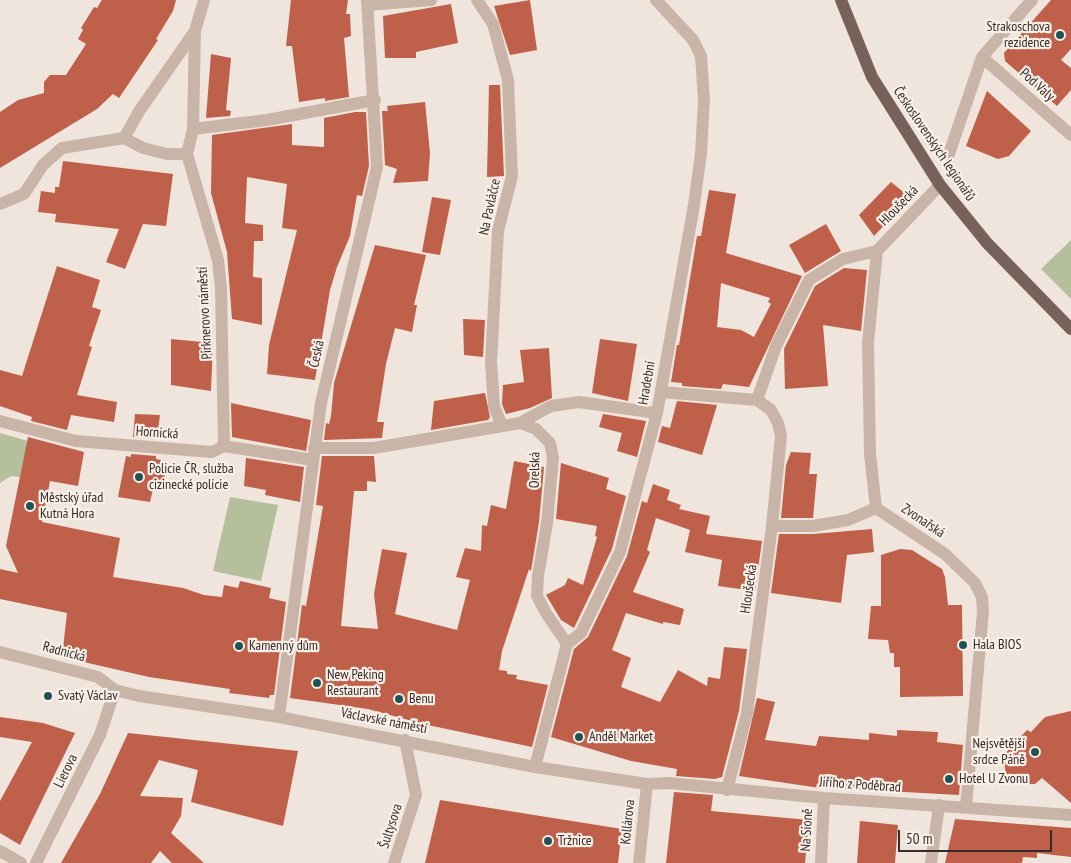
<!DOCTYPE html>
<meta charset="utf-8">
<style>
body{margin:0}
#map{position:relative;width:1071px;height:863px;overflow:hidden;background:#f0e5dc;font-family:"PT Sans Narrow",sans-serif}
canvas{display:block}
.scale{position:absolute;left:898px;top:830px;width:154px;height:22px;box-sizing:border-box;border:2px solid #352b28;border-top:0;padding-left:6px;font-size:15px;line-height:18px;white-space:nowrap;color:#352b28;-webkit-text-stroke:4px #f8f0e8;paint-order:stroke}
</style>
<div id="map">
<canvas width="1071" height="863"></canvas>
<div class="scale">50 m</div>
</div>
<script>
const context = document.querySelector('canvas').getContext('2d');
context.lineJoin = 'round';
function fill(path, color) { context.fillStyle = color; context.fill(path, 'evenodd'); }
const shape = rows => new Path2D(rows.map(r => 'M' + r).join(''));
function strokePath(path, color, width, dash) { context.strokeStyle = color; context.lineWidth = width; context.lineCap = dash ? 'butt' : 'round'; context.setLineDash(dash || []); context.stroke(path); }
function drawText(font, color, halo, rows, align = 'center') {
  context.font = font + ' "PT Sans Narrow",sans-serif'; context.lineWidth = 4.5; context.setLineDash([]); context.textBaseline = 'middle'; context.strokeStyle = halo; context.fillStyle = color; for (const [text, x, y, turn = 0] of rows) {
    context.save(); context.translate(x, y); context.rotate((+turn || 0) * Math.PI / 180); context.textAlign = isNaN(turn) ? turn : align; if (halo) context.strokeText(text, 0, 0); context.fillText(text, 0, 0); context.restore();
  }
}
const green = shape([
 [1071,240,1071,299,1041,269],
 [0,433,28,441,20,477,11,476,0,483],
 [230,497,278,505,261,581,213,571]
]);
const building = shape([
 [102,0,176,0,173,11,156,39,158,40,119,98,113,94,97,109,0,168,0,112,18,100,44,93,44,82,50,75,66,75,86,44,78,39,83,30,81,28,94,7,97,8],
 [291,0,348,0,346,14,350,14,351,36,344,38,349,97,325,101,325,98,299,102,292,46,286,46],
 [530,0,537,50,510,55,494,6],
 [1051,0,1071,0,1071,49,1061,60,1071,68,1071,90,1057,106,1005,61,1004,53],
 [451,4,458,43,416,52,416,58,385,58,383,16],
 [211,54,231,58,226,110,231,111,230,116,206,118],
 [489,85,500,85,504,176,487,177],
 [987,91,1031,131,1009,156,998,159,966,146],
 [425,102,430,153,428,181,393,183,397,169,385,165,382,111,388,111,387,106],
 [355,112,366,112,369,166,362,196,357,195,350,236,337,267,330,290,315,380,267,374,269,345,297,230,282,228,287,184,247,177,245,223,263,225,263,241,254,241,253,277,262,278,262,325,232,319,227,252,211,193,212,135,292,124,292,145,324,147,324,118],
 [63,161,173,174,166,226,143,224,125,269,106,262,119,229,55,222,56,214,38,212,41,191,55,193,55,187,59,187],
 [891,182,911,198,874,236,859,215],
 [709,190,736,194,726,253,802,276,749,387,723,384,721,389,682,386,682,383,671,382,677,345,679,345,697,236,701,236],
 [721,283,770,298,768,302,771,304,754,337,741,330,717,327],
 [432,197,451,200,440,255,422,252],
 [826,224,841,251,805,273,789,245],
 [375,245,426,255,414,305,417,305,412,332,395,328,386,364,377,422,384,422,382,438,324,440,326,423,329,424,331,416,334,383],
 [57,266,100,280,92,307,101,310,89,346,92,347,77,395,117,402,114,422,71,415,67,430,31,421,32,417,0,406,0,370,22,376],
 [844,268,867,270,861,331,823,325,828,386,785,389,784,349,815,286],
 [463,319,485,320,483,357,464,355],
 [171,339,213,343,211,391,171,385],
 [600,339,637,344,628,401,592,393],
 [549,348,552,398,530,408,506,414,502,404,503,385,524,382,520,350],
 [485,393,490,417,488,420,431,430,434,401],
 [677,401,717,405,702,455,658,442,662,426,670,428],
 [231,403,311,420,306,451,232,437],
 [135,414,160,415,157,439,133,437],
 [603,414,646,421,637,457,617,451,622,433,599,427],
 [28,437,84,452,78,486,50,481,42,522,120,538,113,577,183,588,204,595,222,597,224,585,238,588,240,581,271,588,269,598,286,602,274,695,270,695,269,698,229,693,230,689,149,677,62,657,67,613,0,599,0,569,18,573,6,546],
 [791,452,811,453,809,474,817,474,813,518,781,518,786,465],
 [131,454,156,456,156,459,161,460,159,470,164,470,165,474,162,491,153,489,150,502,118,497,126,456,131,457],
 [322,456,374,456,376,482,367,481,367,491,354,491,341,626,378,629,374,594,382,549,407,553,395,614,457,630,470,580,456,577,465,548,481,551,482,525,487,526,491,505,506,509,514,461,544,467,539,522,531,571,529,569,502,651,499,670,507,671,507,674,517,675,516,679,548,685,532,747,423,724,368,709,290,698,302,605,306,606,323,506,316,505],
 [246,458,304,467,300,502,265,495,266,490,244,486],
 [561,463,609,478,606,489,626,496,612,549,574,628,561,620,546,595,565,585,568,578,583,585,597,537,595,536,597,526,556,519],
 [653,484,670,490,667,500,681,505,679,509,710,516,706,534,762,541,755,591,718,586,722,560,685,552,690,530,656,518,647,550,650,552,633,592,684,609,680,625,663,622,663,624,626,613,612,650,631,658,621,687,660,702,678,670,707,686,708,677,720,679,724,647,747,649,739,711,722,777,715,779,676,776,677,769,631,761,551,737,574,649,588,637,627,556,642,501,647,503],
 [872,529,874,552,847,555,841,603,771,593,779,534,813,534],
 [900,549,912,550,942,569,945,577,948,605,962,605,963,696,900,697,900,667,894,667,894,653,890,653,888,640,868,639,871,606,881,606,881,555],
 [757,698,775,702,765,740,816,746,819,736,869,740,869,733,897,736,897,730,938,732,937,742,963,745,959,795,813,787,739,776],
 [1071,711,1071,803,1042,778,1035,784,1017,784,1011,781,1006,775,1003,756,1012,746,1027,730,1031,732,1045,717],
 [0,717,43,723,75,733,20,845,0,833,0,801,32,742,0,737],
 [128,733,298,751,283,826,191,802,198,770,159,760,140,796,183,798,181,816,171,833,204,863,172,863,160,851,151,863,61,863,100,794],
 [674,792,713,795,711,811,809,820,805,863,666,863],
 [440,800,622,829,618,863,425,863],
 [955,819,1071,828,1071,857,1037,853,1037,858,1023,857,1022,863,945,863],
 [860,821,898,825,895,863,857,863]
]);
const pedestrian = shape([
 [193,129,267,120,375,100],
 [520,423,551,406,579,402,657,413],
 [394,863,416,795,405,740]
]);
const minor = shape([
 [477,0,493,24,508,80,512,176,498,231,491,362,494,406,502,426],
 [368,5,431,0],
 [982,57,1071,135],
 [124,138,143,148,167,154,187,154,193,129,195,31,204,0],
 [124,138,140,110,195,31],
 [187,154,218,260,221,288,224,446],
 [949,154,982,57,1032,0],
 [0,204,24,194,43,165,62,148,124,138],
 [877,251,868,343,870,454,876,508,945,554,975,583,982,597,983,611,966,807],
 [661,392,757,400],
 [0,421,76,441,212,452,224,446,313,460],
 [314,448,374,448,520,423,536,429,550,443,553,458,547,523,538,576,537,596,546,613,567,644],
 [772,526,813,526,848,520,876,508],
 [0,652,98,677,115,690,139,696,279,717,535,767,647,784,669,783,824,798,1071,815],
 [279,717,321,403,377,167,367,0],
 [535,767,567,644,581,633,620,552,657,413,694,205,701,153,704,100,701,56,693,40,656,0],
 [727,790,747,713,772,526,781,436,778,423,771,410,757,400,776,346,809,280,843,259,877,251,940,185],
 [0,851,21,863],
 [36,863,100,735,115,690],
 [639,863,647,784],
 [821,863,824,798],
 [931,863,939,805]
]);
const primary = shape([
 [841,0,872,77,940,185,987,243,1071,329]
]);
const markers = [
 [1060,35,5,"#205454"],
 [139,477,5,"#205454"],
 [30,506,5,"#205454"],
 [963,645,5,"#205454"],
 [239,646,5,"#205454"],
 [317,683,5,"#205454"],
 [48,696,5,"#205454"],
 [399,699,5,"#205454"],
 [579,737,5,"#205454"],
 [1035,752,5,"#205454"],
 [949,779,5,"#205454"],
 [548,841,5,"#205454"]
];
const poiNames = [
 ["Strakoschova",1050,27,"right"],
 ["rezidence",1050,43,"right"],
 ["Policie ČR, služba",149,469],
 ["cizinecké policie",149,485],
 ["Městský úřad",40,498],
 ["Kutná Hora",40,514],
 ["Hala BIOS",973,645],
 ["Kamenný dům",249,646],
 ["New Peking",327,675],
 ["Restaurant",327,691],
 ["Svatý Václav",58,696],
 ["Benu",409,699],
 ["Anděl Market",589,737],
 ["Nejsvětější",1025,744,"right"],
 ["srdce Páně",1025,760,"right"],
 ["Hotel U Zvonu",959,779],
 ["Tržnice",558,841]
];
const streetNames = [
 ["Pod Valy",1037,85,42],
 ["Československých legionářů",934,144,56],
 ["Hloušecká",899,206,-46],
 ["Na Pavláčce",490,207,-78],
 ["Pirknerovo náměstí",205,313,-93],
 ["Česká",317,354,-78],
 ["Hradební",647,383,-80],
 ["Hornická",157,433,4],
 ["Orelská",535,470,-89],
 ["Zvonařská",923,521,34],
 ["Hloušecká",749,589,-82],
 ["Radnická",64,652,15],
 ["Václavské náměstí",384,721,11],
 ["Lierova",66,771,-64],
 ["Jiřího z Poděbrad",860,785,4],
 ["Kollárova",628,822,-84],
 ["Šultysova",391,826,-72],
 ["Na Sioně",807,830,-87]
];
fill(green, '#b5bf9c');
fill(building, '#bf604b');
strokePath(pedestrian, '#c8b5a8', 12);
strokePath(minor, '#c8b5a8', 12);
strokePath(primary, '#76625a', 12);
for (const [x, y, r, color] of markers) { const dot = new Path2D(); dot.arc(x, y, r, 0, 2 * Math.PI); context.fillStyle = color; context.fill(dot); strokePath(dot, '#f8f0e8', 2); }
drawText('14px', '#352b28', '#f8f0e8', poiNames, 'left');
drawText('14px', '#352b28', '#f8f0e8', streetNames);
</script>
